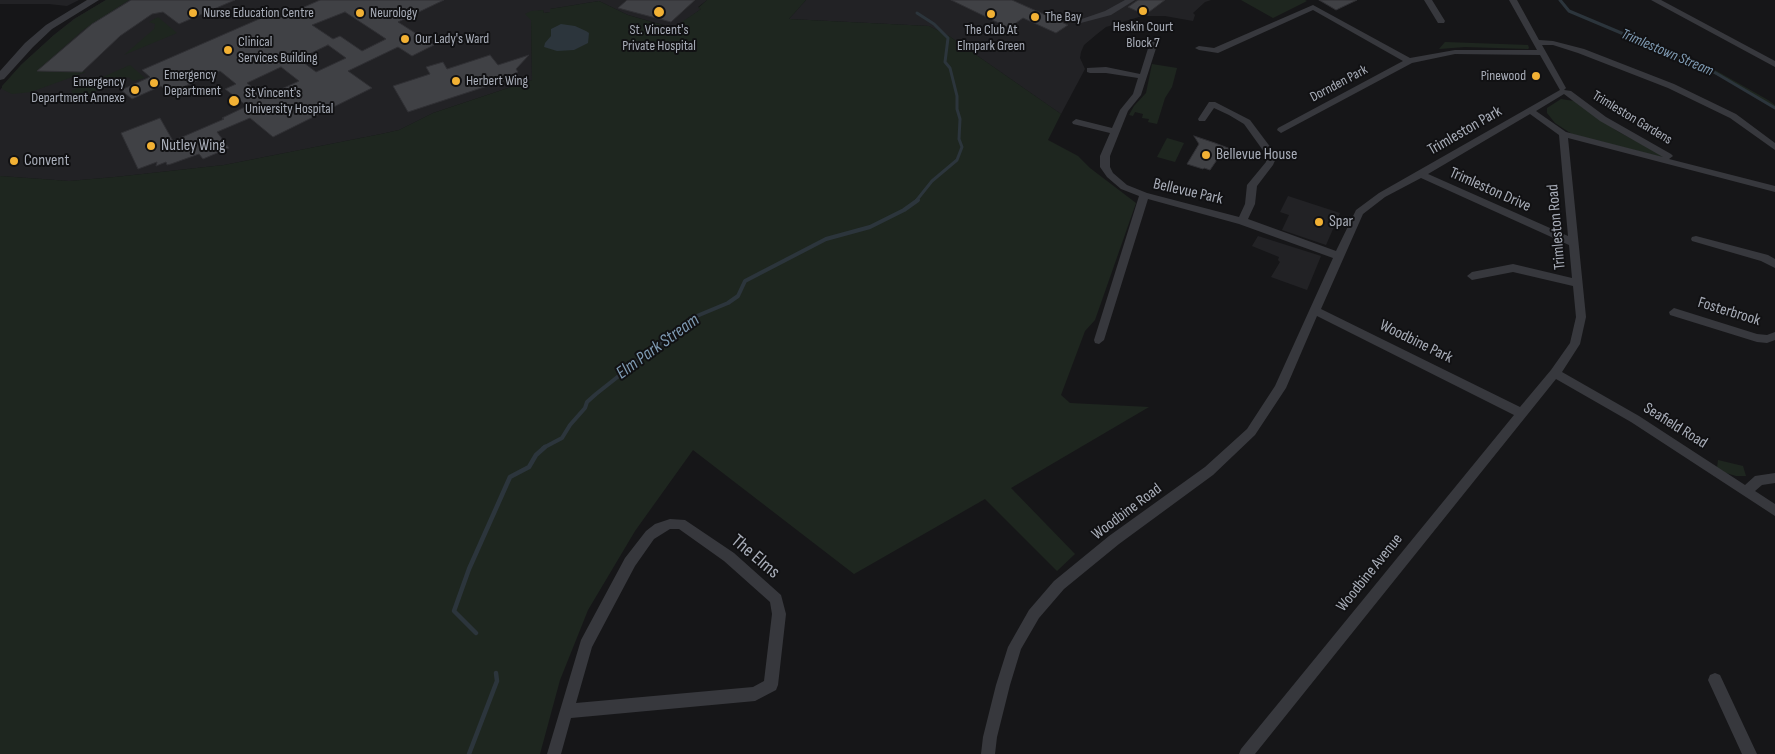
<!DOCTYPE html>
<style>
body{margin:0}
canvas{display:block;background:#161618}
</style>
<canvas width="1775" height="754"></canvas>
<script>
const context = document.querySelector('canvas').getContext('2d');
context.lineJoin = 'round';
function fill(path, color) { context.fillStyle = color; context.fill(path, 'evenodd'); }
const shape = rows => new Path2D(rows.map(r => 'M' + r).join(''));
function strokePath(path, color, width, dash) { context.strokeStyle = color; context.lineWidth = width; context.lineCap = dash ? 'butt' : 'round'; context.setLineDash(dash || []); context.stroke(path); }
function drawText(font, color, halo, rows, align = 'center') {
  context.font = font + ' "Sofia Sans Condensed",sans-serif'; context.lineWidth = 4; context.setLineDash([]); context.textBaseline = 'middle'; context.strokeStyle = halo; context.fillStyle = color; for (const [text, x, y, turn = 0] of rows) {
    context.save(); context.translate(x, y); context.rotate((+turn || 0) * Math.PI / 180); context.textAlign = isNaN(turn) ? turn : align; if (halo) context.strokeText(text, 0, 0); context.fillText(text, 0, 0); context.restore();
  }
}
const built = shape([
 [0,0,79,0,67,6,49,4,0,4],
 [106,0,707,0,698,7,701,9,674,28,628,15,599,1,550,9,550,12,544,13,543,10,531,12,532,80,433,113,399,130,381,134,224,165,115,177,69,181,0,176,0,90,21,65,54,35,74,19],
 [806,0,1211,0,1205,2,1193,13,1195,15,1193,21,1165,16,1142,16,1106,27,1097,34,1084,45,1081,52,1080,58,1085,69,1061,114,949,36,929,26,789,19],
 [1288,196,1340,213,1326,245,1282,230,1289,215,1280,212],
 [1258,236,1321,256,1307,290,1271,277,1280,262,1278,260,1279,257,1252,246]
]);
const green = shape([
 [106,0,129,0,83,30,37,71,86,72,31,92,12,94,2,89,2,86,21,65,54,35,76,18],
 [707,0,806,0,789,19,929,26,949,36,1061,114,1048,140,1078,156,1090,168,1136,203,1095,320,1085,331,1061,395,1070,403,1149,407,1011,488,1075,554,1057,571,985,499,854,574,693,450,635,531,588,610,560,680,540,754,0,754,0,176,69,181,115,177,224,165,381,134,399,130,433,113,532,80,531,20,525,14,531,11,543,10,544,13,550,12,550,9,599,1,628,15,673,28,701,9,698,8],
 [1241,0,1305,0,1307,1,1273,18],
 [158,17,177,33,124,55,154,29,155,24,149,22],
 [1627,34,1715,70,1768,100,1775,105,1775,109,1726,79,1627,38],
 [1445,42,1528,45,1529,48,1528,49,1465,47,1439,49],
 [1152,64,1177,68,1172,87,1165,98,1157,124,1148,122,1149,119,1142,118,1143,114,1135,112,1133,116,1129,115,1134,106,1146,93],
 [130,65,145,78,133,81,128,77,78,99,71,91],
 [1561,99,1574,101,1617,131,1669,159,1572,134,1555,123,1547,113,1547,108],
 [1167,138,1184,143,1175,162,1157,157],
 [1718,460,1743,466,1746,476,1736,476,1726,473,1717,468]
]);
const water = shape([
 [561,24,575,26,586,31,589,33,588,43,574,50,557,51,544,47,545,43,551,36,551,29]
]);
const streamFar2 = shape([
 [1560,0,1569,11,1714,72,1775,108],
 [916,201,932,181,957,160,962,147,959,139,960,119,957,109,957,96,950,68,945,62,948,38,934,24,917,13]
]);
const streamFar1 = shape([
 [543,448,562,438,570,425,585,408,587,402,596,394,692,318,728,303,738,296,745,281,826,239,870,227,904,210,918,200]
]);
const stream = shape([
 [476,633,454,611,469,569,510,477,529,467,536,455,545,447],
 [469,754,497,681,496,673]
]);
const building = shape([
 [131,0,235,0,179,24,163,12,152,14,120,36,82,72,37,71,92,24,131,0],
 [320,0,444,0,398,22,434,45,412,56,398,47,348,71,372,88,273,137,250,118,217,132,229,148,203,159,199,154,171,164,167,165,166,162,156,166,157,162,138,169,121,133,160,118,173,141,224,119,222,118,247,106,225,89,236,84,220,71,169,93,161,86,132,99,121,90,150,77,142,70,282,9,288,14,320,0],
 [345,12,374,31,386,39,362,51,340,36,333,39,312,25,345,12],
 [328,45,346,58,316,72,299,59,328,45],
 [281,67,299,81,264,97,247,83,281,67],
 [627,0,695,0,671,22,618,8,627,0],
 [951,0,1012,0,1068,25,1056,33,1023,18,1009,28,951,0],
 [1138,0,1165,0,1145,15,1128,7,1138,0],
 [1319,0,1357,0,1336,10,1319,0],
 [490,55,498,65,529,55,516,69,518,72,515,73,518,76,408,112,393,86,430,74,426,67,443,62,447,69,490,55],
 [1194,136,1215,143,1236,151,1221,154,1210,170,1204,168,1203,169,1187,164,1199,144,1194,136]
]);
const minor = shape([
 [1125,0,1135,0,1111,15,1077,24,1073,22,1105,11,1125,0],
 [1424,0,1432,0,1445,21,1444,23,1438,23,1424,0],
 [1509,0,1517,0,1539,40,1553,41,1584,49,1674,84,1736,114,1775,143,1775,150,1730,118,1668,88,1578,53,1553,45,1542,45,1566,88,1564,90,1571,91,1606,117,1671,154,1673,156,1669,159,1775,186,1775,192,1568,138,1586,317,1580,344,1562,372,1639,416,1745,485,1755,476,1775,473,1775,483,1762,485,1755,491,1775,504,1775,516,1631,422,1556,379,1255,754,1239,754,1241,749,1514,415,1317,316,1286,388,1255,435,1213,475,1119,544,1064,589,1039,618,1021,649,1010,685,997,737,995,754,981,754,983,737,996,685,1008,647,1029,610,1054,581,1109,536,1205,467,1247,429,1275,386,1333,258,1239,224,1148,199,1104,340,1099,344,1095,343,1094,340,1139,196,1121,189,1107,177,1100,167,1100,156,1110,133,1073,124,1072,122,1076,119,1112,128,1120,110,1133,94,1138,78,1106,73,1090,73,1087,72,1087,68,1106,67,1140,74,1151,39,1155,37,1159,39,1141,95,1128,111,1110,156,1110,167,1113,173,1127,185,1147,193,1239,217,1245,204,1247,185,1266,162,1267,156,1244,124,1229,115,1214,108,1205,121,1199,121,1198,119,1209,102,1215,102,1250,120,1277,156,1273,165,1257,186,1255,204,1248,219,1336,251,1356,210,1379,193,1560,90,1540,55,1455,54,1412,63,1281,133,1277,130,1278,128,1403,61,1313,10,1218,53,1199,50,1195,48,1199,46,1214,48,1313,5,1410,58,1455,50,1537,50,1509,0],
 [1564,94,1600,121,1663,157,1566,132,1536,111,1564,94],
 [1530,114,1559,135,1568,236,1428,174,1530,114],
 [1421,178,1569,245,1572,278,1513,264,1472,272,1467,276,1472,280,1513,272,1573,286,1576,317,1570,343,1551,370,1520,407,1321,309,1363,214,1385,197,1421,178],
 [1651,0,1661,0,1775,61,1775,67,1651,0],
 [1696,236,1768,255,1775,259,1775,268,1761,261,1692,241,1691,239,1692,237,1696,236],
 [1674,308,1757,334,1767,335,1775,332,1775,340,1767,343,1757,342,1670,315,1669,312,1674,308],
 [670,519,685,520,734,553,781,595,786,614,778,685,776,690,755,701,571,718,561,754,547,754,581,640,625,558,646,531,655,524,670,519],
 [670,529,679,529,724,561,770,602,772,614,764,681,753,687,576,703,592,647,635,566,654,539,670,529],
 [1715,673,1720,675,1757,754,1742,754,1708,680,1710,675,1715,673]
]);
const tertiary = shape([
 [87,0,99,0,52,29,33,47,4,79,0,80,0,71,25,43,46,25,87,0]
]);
const markers = [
 [1143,11,5,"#f2b134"],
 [659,12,6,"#f2b134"],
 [193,13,5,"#f2b134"],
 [360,13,5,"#f2b134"],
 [991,14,5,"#f2b134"],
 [1035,17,5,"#f2b134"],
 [405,39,5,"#f2b134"],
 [228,50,5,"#f2b134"],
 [1536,76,5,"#f2b134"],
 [456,81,5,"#f2b134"],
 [154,83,5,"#f2b134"],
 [135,90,5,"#f2b134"],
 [234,101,6,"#f2b134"],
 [151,146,5,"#f2b134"],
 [1206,155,5,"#f2b134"],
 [14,161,5,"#f2b134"],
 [1319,222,5,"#f2b134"]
];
const farPoinames = [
 ["Nurse Education Centre",203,13],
 ["Neurology",370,13],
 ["The Bay",1045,17],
 ["Heskin Court",1143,27,"center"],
 ["Block 7",1143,43,"center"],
 ["St. Vincent's",659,30,"center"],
 ["Private Hospital",659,46,"center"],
 ["The Club At",991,30,"center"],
 ["Elmpark Green",991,46,"center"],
 ["Our Lady's Ward",415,39],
 ["Clinical",238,42],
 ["Services Building",238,58],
 ["Emergency",164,75],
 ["Department",164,91],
 ["Pinewood",1526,76,"right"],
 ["Herbert Wing",466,81],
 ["Emergency",125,82,"right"],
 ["Department Annexe",125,98,"right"],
 ["St Vincent's",245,93],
 ["University Hospital",245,109]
];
const farStreetnames = [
 ["Dornden Park",1339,84,-28],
 ["Trimleston Gardens",1632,118,31]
];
const farWaternames = [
 ["Trimlestown Stream",1667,53,23]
];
const streetNames = [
 ["Trimleston Park",1465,131,-30],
 ["Trimleston Drive",1490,190,24],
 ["Bellevue Park",1188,192,13],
 ["Trimleston Road",1557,227,-95],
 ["Fosterbrook",1729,312,17],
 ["Woodbine Park",1416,342,26],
 ["Seafield Road",1675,426,32],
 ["Woodbine Road",1127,512,-37],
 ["Woodbine Avenue",1370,573,-51]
];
const poiNames = [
 ["Nutley Wing",161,146],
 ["Bellevue House",1216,155],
 ["Convent",24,161],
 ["Spar",1329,222]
];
const waterNames = [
 ["Elm Park Stream",658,347,-36]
];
const nearStreetnames = [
 ["The Elms",755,557,40]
];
fill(built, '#222225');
fill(green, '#1e261f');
fill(water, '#2c353c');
strokePath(streamFar2, '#2c353c', 3);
strokePath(streamFar1, '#2c353c', 4);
strokePath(stream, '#2c353c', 4.5);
fill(building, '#404145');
strokePath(building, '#303034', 1);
fill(minor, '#37383d');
fill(tertiary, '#37383d');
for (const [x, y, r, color] of markers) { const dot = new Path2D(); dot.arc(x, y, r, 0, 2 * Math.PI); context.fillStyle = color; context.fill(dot); strokePath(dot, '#111113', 2); }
drawText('14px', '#a8adb8', '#111113', farPoinames, 'left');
drawText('14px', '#a8adb8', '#111113', farStreetnames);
drawText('italic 15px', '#7f9bb3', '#111113', farWaternames);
drawText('16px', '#a8adb8', '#111113', streetNames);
drawText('16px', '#a8adb8', '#111113', poiNames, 'left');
drawText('italic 18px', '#7f9bb3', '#111113', waterNames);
drawText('19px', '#a8adb8', '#111113', nearStreetnames);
</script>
